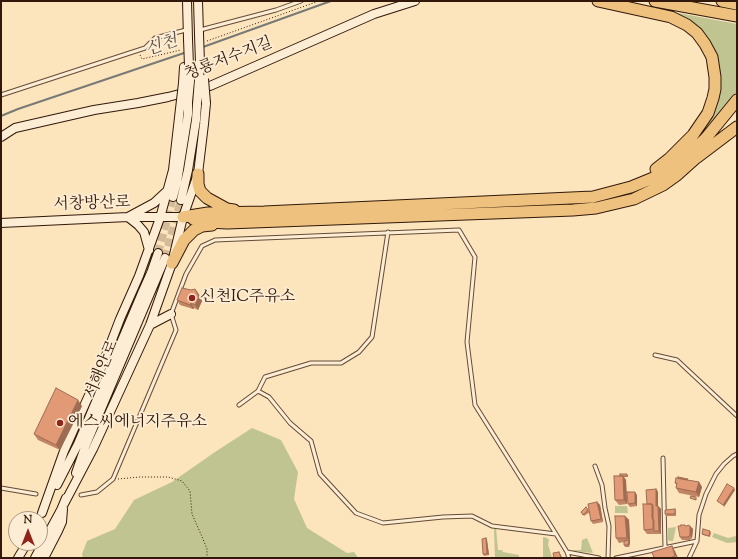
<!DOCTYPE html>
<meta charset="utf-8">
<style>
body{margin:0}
#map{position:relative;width:738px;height:559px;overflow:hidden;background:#fce4bd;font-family:"Sorts Mill Goudy",serif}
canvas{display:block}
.frame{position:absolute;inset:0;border:2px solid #31180a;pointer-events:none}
.north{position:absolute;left:8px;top:511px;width:40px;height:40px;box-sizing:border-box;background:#fdedd4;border:1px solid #ab9883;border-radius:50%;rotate:0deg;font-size:11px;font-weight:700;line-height:16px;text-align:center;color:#31180a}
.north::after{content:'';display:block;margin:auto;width:14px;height:18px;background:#8f2418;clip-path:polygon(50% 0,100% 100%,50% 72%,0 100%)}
</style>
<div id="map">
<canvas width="738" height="559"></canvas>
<div class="frame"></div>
<div class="north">N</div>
</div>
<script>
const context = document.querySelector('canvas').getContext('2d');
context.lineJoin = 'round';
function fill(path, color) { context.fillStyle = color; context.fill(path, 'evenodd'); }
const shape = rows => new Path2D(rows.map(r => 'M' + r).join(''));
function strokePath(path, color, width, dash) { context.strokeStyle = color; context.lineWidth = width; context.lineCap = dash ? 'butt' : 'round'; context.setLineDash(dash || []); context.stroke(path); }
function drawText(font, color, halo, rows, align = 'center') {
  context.font = font + ' "Sorts Mill Goudy","Noto Serif KR",serif'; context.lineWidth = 3.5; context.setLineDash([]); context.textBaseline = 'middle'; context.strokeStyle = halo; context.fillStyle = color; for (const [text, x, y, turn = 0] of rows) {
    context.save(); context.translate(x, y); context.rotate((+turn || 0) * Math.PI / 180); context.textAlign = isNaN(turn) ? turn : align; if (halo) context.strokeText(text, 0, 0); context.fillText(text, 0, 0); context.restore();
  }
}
const green = shape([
 [646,7,737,24,737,93,703,136,681,156,719,94,720,74,716,58,708,41],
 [252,428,281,440,298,472,294,499,307,528,347,553,354,552,358,558,83,558,82,554,87,541,115,529,134,500,172,482,215,452],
 [615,506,627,506,628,513,615,513],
 [676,527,673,541,670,541,668,540,668,528],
 [496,528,498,550,502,550,503,552,519,555,519,558,495,558,494,532,494,529],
 [714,533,728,538,736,536,737,533,737,542,727,543,712,537],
 [543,537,547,538,549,540,548,544,552,558,543,558],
 [587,538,593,553,573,551,573,550,581,550,582,540]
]);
const stream = shape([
 [203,47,331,1],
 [1,116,18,109,187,52]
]);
const secondaryTunnel = shape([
 [158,253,173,197],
 [165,258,181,200]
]);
const path = shape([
 [207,41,319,1],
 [140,55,142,59,181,50],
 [118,479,140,477,168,477,182,481,190,491,192,514,203,539,207,549,207,558]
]);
const lane = shape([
 [200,30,276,10,301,1],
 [1,95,145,48,155,38,186,30],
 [655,355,677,360,737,416],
 [258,391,269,397,290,423,311,441,320,474,356,513,383,523,443,517,472,516,492,526,556,534,567,552,569,558],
 [239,405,258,391,265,377,311,363,341,363,359,352,372,337,388,232],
 [663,458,665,547],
 [595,466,602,485,605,508,609,526,608,558],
 [1,488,36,494],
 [81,495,97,492,113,479,176,330,171,314,186,274,202,246,215,240,459,230,475,257,467,342,475,405,556,534],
 [567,552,599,558],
 [616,558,697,541,699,515,706,494,716,474,724,464,733,456,737,454],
 [689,558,697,541]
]);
const secondary = shape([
 [187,1,188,39],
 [198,1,199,34],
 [189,66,190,81],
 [199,79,200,63],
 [183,83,184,67],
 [1,137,15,128,94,110,138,103,168,97,210,86,374,14,415,1],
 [173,197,177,182,188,114,188,102],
 [181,200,188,170,196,120,197,104],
 [1,223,128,217,183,217],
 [149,250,144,232,138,225,128,217,154,203,167,191],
 [150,325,171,314],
 [76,473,85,447,165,258],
 [57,485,78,444,142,293,151,273,158,253],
 [64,504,93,449,150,325,172,263,183,217,198,174,204,124,206,103],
 [42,513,64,451,102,366,120,319,139,276,160,218,173,170,181,100],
 [18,558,27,543],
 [35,558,61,510,66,498],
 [44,558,58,531,62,522,63,509]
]);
const highway = shape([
 [598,1,671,17,687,25,697,33,705,44,712,57,715,77,715,89,713,98,708,113,693,135,670,158,656,169],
 [655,1,737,16],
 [722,1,737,4],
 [198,174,198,184,200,191,207,198,227,209,234,210],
 [183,217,208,213,264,212,593,197,631,187,653,178,683,160,706,138,737,100],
 [193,219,209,222,227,223,573,210,596,208,634,199,663,185,677,175,696,158,737,127],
 [172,263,184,240,194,230,202,226,212,225]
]);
const secondaryBridge = shape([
 [199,34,200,63],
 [188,39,189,66],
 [204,79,206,103],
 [181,100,183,83],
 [188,102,190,81],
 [197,104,199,79]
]);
const wall = shape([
 [195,289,198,293,202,301,198,310,194,308,193,309,180,305,177,300,191,290],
 [82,406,60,450,38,440,34,434],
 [628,475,628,477,624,477,626,480,627,504,619,505,615,500,614,476],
 [688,480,699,482,702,487,699,497,679,493,676,488,677,485,675,483],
 [656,489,658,492,658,506,661,509,661,534,647,534,644,530],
 [637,495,637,506,630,507,628,504],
 [597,502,600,505,603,522,593,524,591,521],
 [586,507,590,512,584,516,581,512],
 [675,509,676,511,676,516,666,516,665,514],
 [625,516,629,520,630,542,629,547,625,547,624,545,624,542,619,543,616,538],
 [686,526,690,526,693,529,692,538,690,540,682,540,680,537],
 [710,531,711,533,710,537,703,535,702,534],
 [486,538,487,540,489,555,484,556,483,554]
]);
const shadedWall = shape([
 [195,289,198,293,202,301,198,310,195,305],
 [191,303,194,308,193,309,190,305],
 [78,400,82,406,60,450,56,445],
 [623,476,626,480,627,504,624,500],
 [699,482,702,487,699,497,696,492],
 [734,488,735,490,724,507,723,505],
 [656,489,658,492,658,509,656,506],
 [635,492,637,495,637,506,635,503],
 [597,502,600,505,603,522,601,519],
 [652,504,655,509,656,524,652,518],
 [658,506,661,509,661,534,659,531],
 [625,516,629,520,630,542,629,547,628,545,629,540,627,538],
 [690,526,693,529,692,538,690,535],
 [486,538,487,540,489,555,487,554],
 [672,546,675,551,678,558,677,558,675,556],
 [559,552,561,555,562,558,561,558]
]);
const building = shape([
 [182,288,191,290,195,289,199,297,195,305,191,303,190,305,177,300,182,288],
 [56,388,78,400,56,445,34,434,56,388],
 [620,474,627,474,627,476,620,476,620,474],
 [614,476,623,476,624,500,615,500,614,476],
 [678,477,688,479,687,480,678,478,678,477],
 [676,478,699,482,696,492,676,488,677,483,675,483,676,478],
 [727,484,734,488,723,505,717,501,727,484],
 [656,489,656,506,658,506,659,531,654,531,654,521,653,519,653,506,652,504,647,504,646,490,656,489],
 [627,492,635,492,635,503,628,504,627,492],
 [691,496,696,497,696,500,690,498,691,496],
 [597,502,601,519,591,521,588,504,597,502],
 [643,504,652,504,652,518,653,520,653,529,644,530,643,504],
 [586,507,588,510,583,515,581,512,586,507],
 [675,509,675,514,665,514,665,510,675,509],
 [615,516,625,516,627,538,616,538,615,516],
 [681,525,685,525,685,526,687,526,688,525,690,526,690,535,688,537,680,537,678,526,681,526,681,525],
 [703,529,710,531,709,536,702,534,703,529],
 [486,538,487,554,483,554,482,539,486,538],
 [629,540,628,545,624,545,624,541,629,540],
 [672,546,675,556,670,558,654,558,652,552,672,546],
 [559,552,561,558,554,558,553,553,559,552]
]);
const markers = [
 [192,298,4,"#8f2418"],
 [60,423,4,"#8f2418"]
];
const streetNames = [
 ["청룡저수지길",229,60,-21],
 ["서창방산로",92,205,-2],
 ["서해안로",103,370,-67]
];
const poiNames = [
 ["신천IC주유소",200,298],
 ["에스씨에너지주유소",68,423]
];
const waterNames = [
 ["신천",162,47,-19]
];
fill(green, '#c0c490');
strokePath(stream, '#777a75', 2);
strokePath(secondaryTunnel, '#d3bb99', 8, [8, 4]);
strokePath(lane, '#644b37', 5);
strokePath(secondary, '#31180a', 10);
strokePath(highway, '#31180a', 13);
strokePath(path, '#31180a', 1, [1, 2]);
strokePath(lane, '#fdedd4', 3);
strokePath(secondary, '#fdedd4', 8);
strokePath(highway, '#eec27e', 11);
strokePath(secondaryBridge, '#31180a', 10, []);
strokePath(secondaryBridge, '#fdedd4', 8);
fill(wall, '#c28465');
fill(shadedWall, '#9e6c53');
fill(building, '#e29a76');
strokePath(building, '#9e6c53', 1);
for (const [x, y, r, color] of markers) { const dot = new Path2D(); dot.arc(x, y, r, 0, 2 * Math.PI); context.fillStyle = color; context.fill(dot); strokePath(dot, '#fdedd4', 1.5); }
drawText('16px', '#31180a', '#fdedd4', streetNames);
drawText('16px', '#31180a', '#fdedd4', poiNames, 'left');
drawText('italic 17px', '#5a5148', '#fdedd4', waterNames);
</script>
